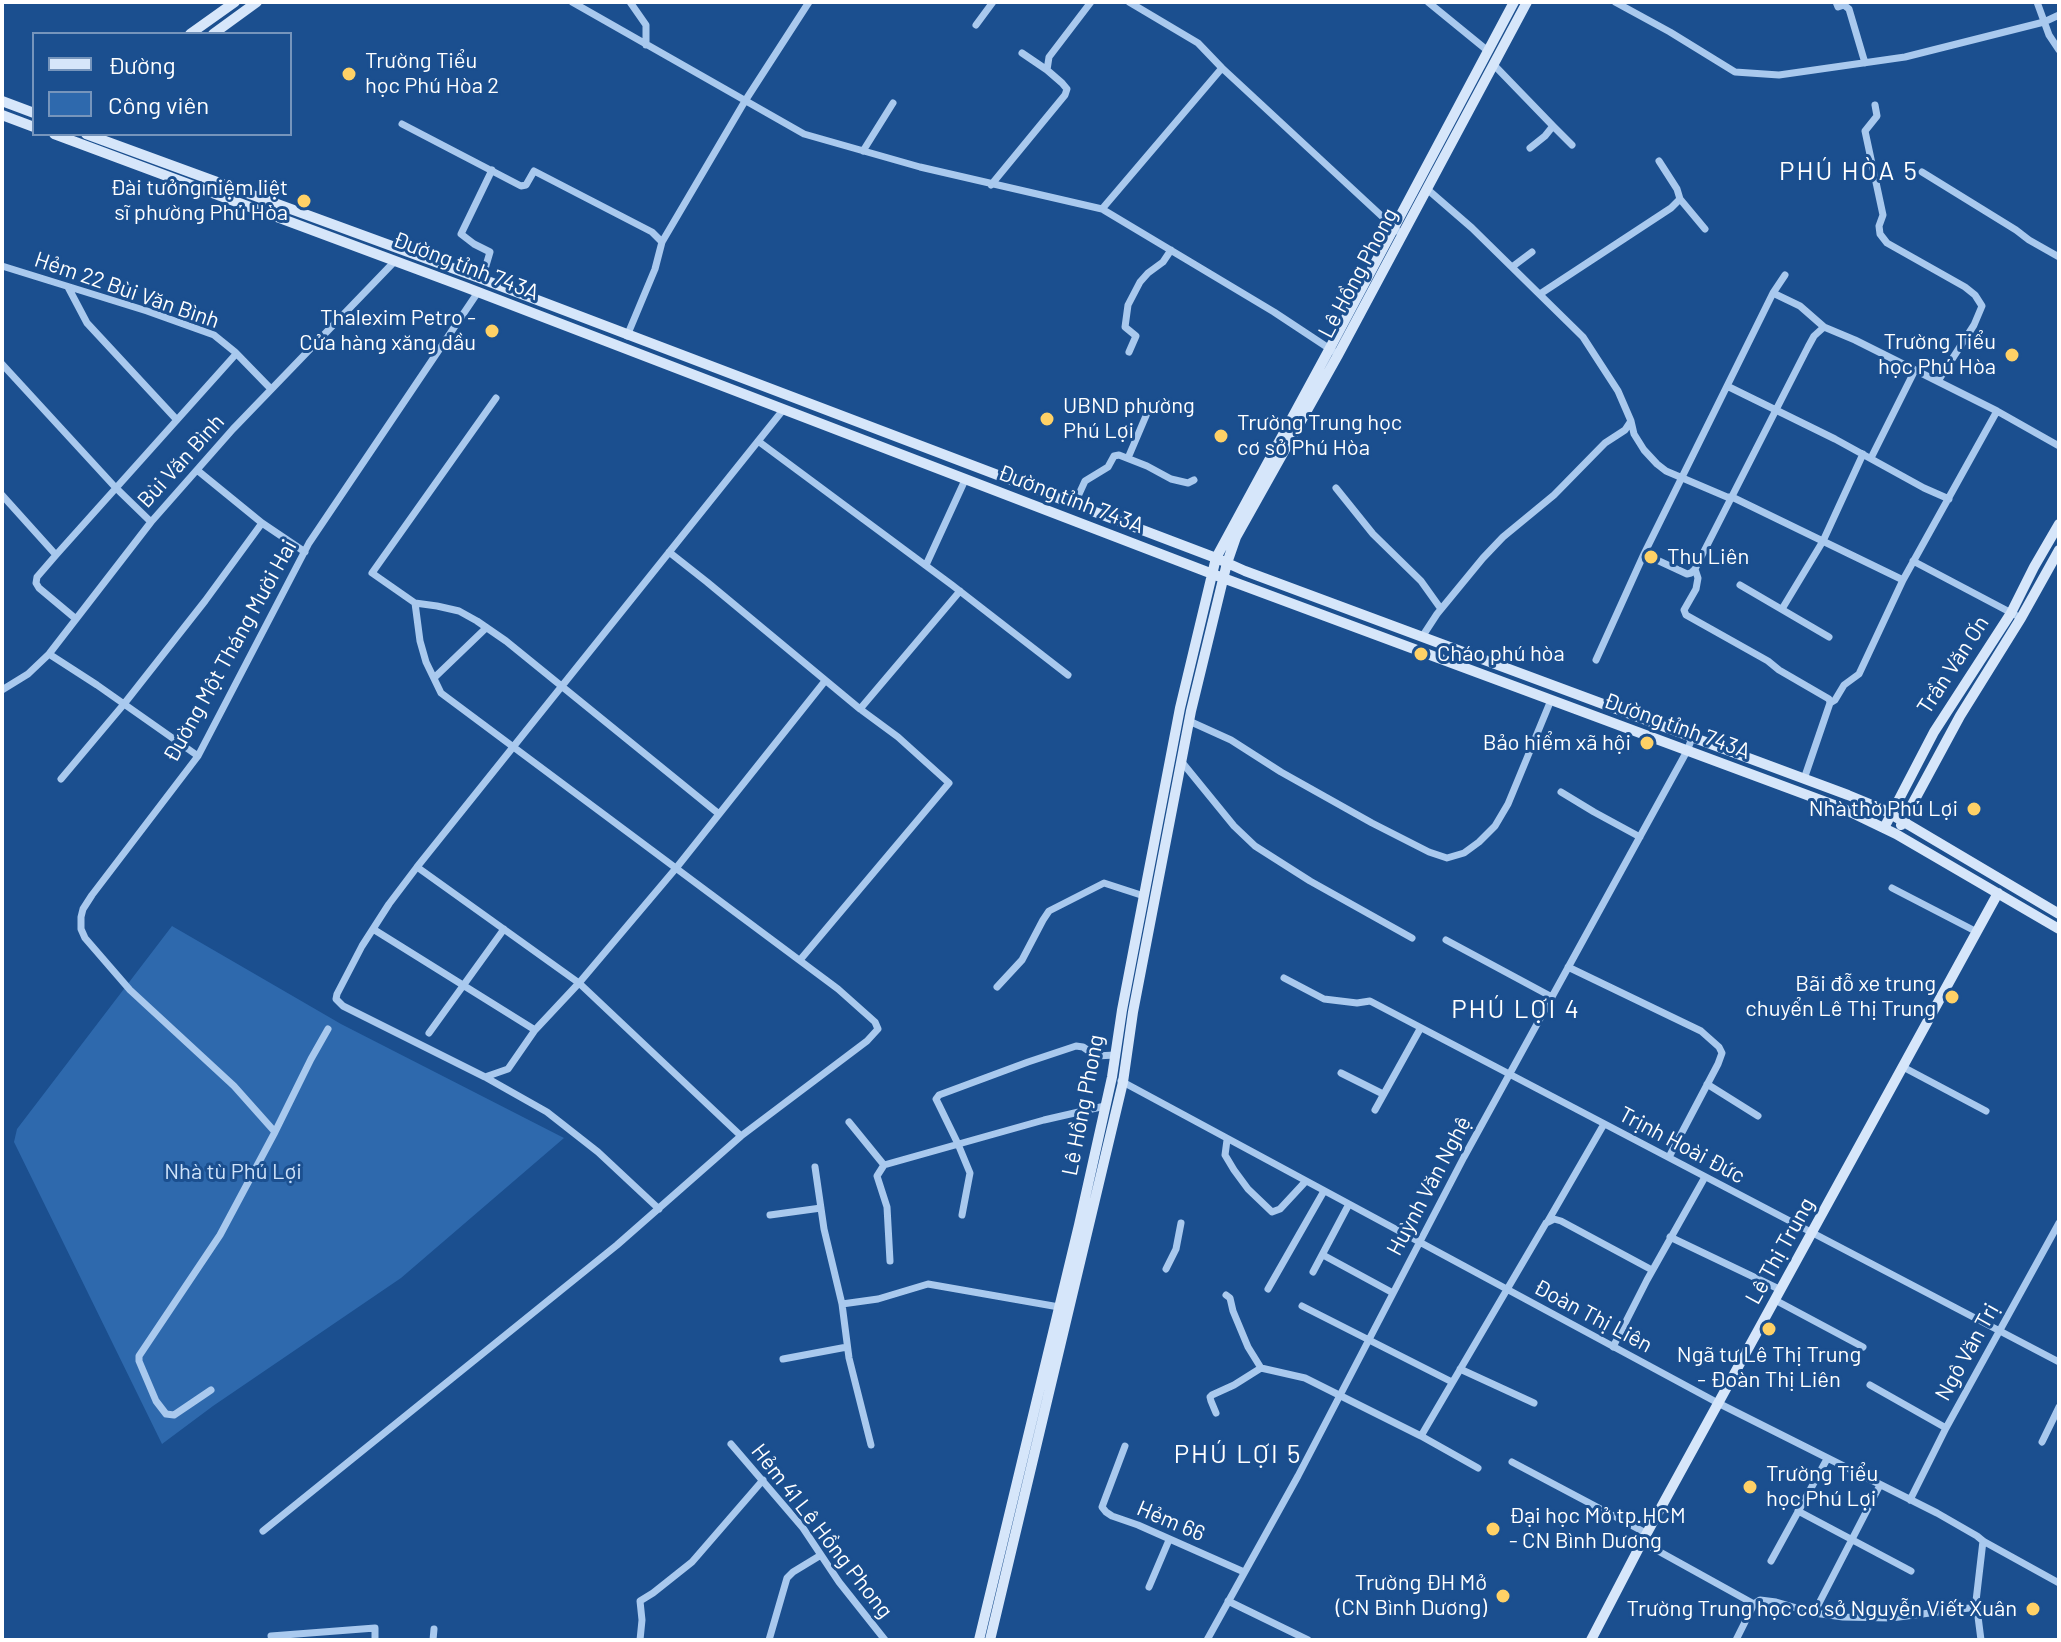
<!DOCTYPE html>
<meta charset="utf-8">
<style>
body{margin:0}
#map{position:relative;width:2061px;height:1642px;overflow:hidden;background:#1b4f8f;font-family:Barlow,sans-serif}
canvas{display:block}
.frame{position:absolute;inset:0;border:4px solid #fff;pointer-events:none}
.legend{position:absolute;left:32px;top:32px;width:260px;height:104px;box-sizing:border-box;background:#1b4f8f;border:2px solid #7695bc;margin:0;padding:10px 14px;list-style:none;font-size:24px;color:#fff}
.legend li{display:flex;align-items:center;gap:16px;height:40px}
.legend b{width:40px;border:2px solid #7695bc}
</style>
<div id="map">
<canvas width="2061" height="1642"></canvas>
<div class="frame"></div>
<ul class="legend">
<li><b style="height:10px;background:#d6e6fa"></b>Đường</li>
<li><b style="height:22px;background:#2e69ad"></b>Công viên</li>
</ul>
</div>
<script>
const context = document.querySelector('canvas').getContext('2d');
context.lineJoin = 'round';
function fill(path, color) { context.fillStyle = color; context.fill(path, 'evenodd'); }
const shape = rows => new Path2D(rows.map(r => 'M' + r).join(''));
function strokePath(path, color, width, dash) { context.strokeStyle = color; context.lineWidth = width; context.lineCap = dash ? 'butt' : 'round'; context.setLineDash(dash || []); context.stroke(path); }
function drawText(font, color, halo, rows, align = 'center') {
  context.font = font + ' Barlow,sans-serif'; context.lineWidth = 6; context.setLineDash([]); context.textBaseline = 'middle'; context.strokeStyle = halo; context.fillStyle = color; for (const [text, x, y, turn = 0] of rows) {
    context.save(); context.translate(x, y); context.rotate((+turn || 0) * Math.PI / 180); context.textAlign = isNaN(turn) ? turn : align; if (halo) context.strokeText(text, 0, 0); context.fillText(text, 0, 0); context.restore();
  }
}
const green = shape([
 [172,926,341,1024,564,1138,401,1278,213,1406,162,1444,14,1142,17,1129]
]);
const street = shape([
 [572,2,804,134,920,167,1102,209,1274,312,1333,351],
 [630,2,646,25,646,45],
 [1129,2,1198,43,1222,68,1401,234],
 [1428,2,1488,51],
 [1615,2,1670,32,1735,72,1779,75,1905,57,2044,22,2059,15],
 [1836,2,1838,7,1844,5,1849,9,1865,63],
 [2037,2,2049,35,2059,50],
 [976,25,993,2],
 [1022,53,1047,70],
 [1494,65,1553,126,1545,136,1530,148],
 [1875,105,1877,116,1865,131,1883,215,1879,226,1880,234,1887,243,1965,287,1975,295,1982,306,1974,325,1938,381],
 [402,124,521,186,526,185,534,171,652,232,662,242],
 [1553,126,1572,145],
 [863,151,893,103],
 [1922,172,2016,230,2029,240,2059,257],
 [991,185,1065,95,1067,89,1062,83,1047,70,1049,57,1091,2],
 [1680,199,1705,229],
 [1102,209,1222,68],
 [2,266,147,311,214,335,235,352,271,389],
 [1512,267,1532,252],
 [482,279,490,252,474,244,461,234,492,170],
 [68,287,87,323,177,420],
 [1773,293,1800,306,1824,327],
 [1540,294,1671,208,1680,199,1677,189,1659,161],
 [627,336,655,269,662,242,745,101,809,2],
 [1129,352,1136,336,1125,327,1128,305,1140,282,1148,273,1163,262,1171,250],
 [2,364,115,487,151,522],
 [1727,386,1835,439,1924,488,1949,499],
 [496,398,372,573,415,603,437,606,459,611,477,621,506,641,719,814],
 [1631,421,1634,434,1644,450,1657,464,1666,471,1727,497,1732,497,1903,580],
 [758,441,952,585,1068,675],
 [1128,458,1151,404],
 [1871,458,1915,370],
 [197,470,262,523,305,552],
 [1336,488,1373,534,1421,581,1441,609],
 [2,495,56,555,37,577,36,583,39,588,76,619],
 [1074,505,1085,481,1108,467,1114,456,1119,455,1147,466,1171,479,1188,483,1194,480],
 [669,552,707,582,860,709,898,737,949,783,800,960],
 [1644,554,1687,574,1691,573,1695,569,1808,347,1814,336,1824,327,1855,340,1997,411,2059,446],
 [56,555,236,354],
 [1913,561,2021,618],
 [926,565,965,480],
 [1695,569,1698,578,1696,589,1684,610,1686,615,1768,661,1779,670,1829,699,1830,703,1804,779],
 [1740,585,1829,637],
 [1782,609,1823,541,1863,454],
 [1422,637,1437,614,1483,558,1503,537,1554,495,1605,443,1625,430,1631,421,1618,391,1583,337,1472,228,1427,189],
 [49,654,97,685,198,756],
 [1596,660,1644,554,1773,293,1785,275],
 [434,678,486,628],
 [2,690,28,674,49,654,151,522,233,429,395,261],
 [1830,703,1835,700,1844,685,1859,674,1903,580,1997,411],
 [860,709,960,591],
 [1189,721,1231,740,1281,772,1372,823,1429,852,1447,858,1464,853,1479,842,1495,826,1508,804,1551,700],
 [1181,761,1234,826,1255,846,1310,881,1412,938],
 [61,779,124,704,205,601,262,523],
 [1561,792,1594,812,1640,837],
 [417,867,579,983,741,1136],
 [1892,888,1977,932],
 [373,929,535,1030],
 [1446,940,1552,997],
 [1568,967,1701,1031,1719,1047,1722,1053,1718,1064,1669,1157],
 [1284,978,1324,999,1357,1003,1370,1001,2059,1362],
 [997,987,1022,960,1043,920,1049,911,1104,883,1144,896],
 [429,1033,504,929],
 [1903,1067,1986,1111],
 [1341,1073,1383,1094],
 [485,1077,508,1069,535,1030,579,983,677,867,825,681],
 [1121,1081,1718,1403,1937,1513,1977,1536,1983,1541,2059,1583],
 [1707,1084,1758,1116],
 [1375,1110,1420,1029],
 [849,1122,884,1165],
 [275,1132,311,1059,328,1029],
 [1227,1140,1225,1155,1234,1170,1248,1189,1272,1212,1280,1209,1306,1181],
 [815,1167,824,1229,842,1304,849,1358,871,1445],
 [659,1209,598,1152,547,1112,485,1077,343,1006,336,999,337,994,362,946,389,904,417,867,783,410],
 [770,1215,821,1208],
 [962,1215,970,1173,958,1144,939,1105,936,1099,939,1095,1028,1062,1076,1046,1083,1047,1096,1056,1115,1055],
 [1548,1221,1604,1124],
 [1670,1237,1781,1290],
 [1323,1255,1393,1293],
 [890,1261,887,1207,877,1176,884,1165,1044,1120,1105,1106],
 [1166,1269,1176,1249,1181,1223],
 [1313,1272,1349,1204],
 [1268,1289,1324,1191],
 [1226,1295,1230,1298,1233,1311,1248,1347,1261,1368,1305,1378,1421,1436,1478,1468],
 [1775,1300,1863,1347],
 [842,1304,878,1299,928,1284,1059,1307],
 [1302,1306,1452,1382],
 [1613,1347,1647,1280,1705,1177],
 [783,1359,847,1347],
 [1460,1369,1534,1403],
 [1870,1385,1946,1428],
 [211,1390,174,1415,166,1414,156,1401,139,1361,139,1356,220,1235,275,1132,234,1086,130,990,85,938,81,929,81,917,83,909,92,895,198,756,309,543,478,292],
 [1216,1413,1211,1401,1210,1397,1212,1395,1234,1385,1261,1368],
 [1421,1436,1546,1223,1554,1219,1561,1221,1652,1270],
 [2042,1442,2059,1407],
 [731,1444,803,1528,839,1582,885,1640],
 [1125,1446,1102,1507,1106,1512,1112,1516,1138,1525,1244,1572],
 [1512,1462,1646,1533],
 [1910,1500,1946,1428,2059,1223],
 [1798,1511,1911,1571],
 [263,1531,617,1245,741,1136,867,1041,878,1029,875,1022,838,989,441,693,426,662,420,641,415,603],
 [1642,1542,1754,1604],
 [1771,1561,1827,1459],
 [1149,1587,1169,1540],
 [1228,1601,1308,1640],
 [1814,1613,1880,1485],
 [271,1636,375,1628,375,1640],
 [433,1640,434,1629],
 [640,1640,642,1620,640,1601,653,1593,692,1562,763,1480],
 [769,1640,787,1578,793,1572,821,1555],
 [1207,1640,1298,1476,1464,1157,1687,751,1692,738],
 [1736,1640,1754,1604,1760,1600,1776,1602,1814,1613,1843,1617,1891,1618,1977,1607],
 [1981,1640,1976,1601,1983,1541]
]);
const secondary = shape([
 [190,34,235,2],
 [213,34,257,2],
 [2,101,34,113],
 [2,115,34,127],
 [54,134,465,287,1223,578,1842,808,1896,834,2059,929],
 [86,134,482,279,1216,558,1245,571,1848,795,1882,809,2059,914],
 [1901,825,1960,716,2021,618,2059,550],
 [1884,828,1934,732,2011,613,2034,567,2059,524],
 [979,1640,1079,1225,1112,1077,1122,1010,1180,708,1216,558,1330,348,1514,2],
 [990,1640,1123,1082,1133,1012,1191,711,1227,563,1236,537,1338,355,1527,2],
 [1591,1640,1642,1542,1998,893]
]);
const markers = [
 [349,74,8,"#ffd166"],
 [304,201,8,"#ffd166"],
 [492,331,8,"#ffd166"],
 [2012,355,8,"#ffd166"],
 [1047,419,8,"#ffd166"],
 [1221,436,8,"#ffd166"],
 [1651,557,8,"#ffd166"],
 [1421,654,8,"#ffd166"],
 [1647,743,8,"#ffd166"],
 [1974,809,8,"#ffd166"],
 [1952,997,8,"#ffd166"],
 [1769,1329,8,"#ffd166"],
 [1750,1487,8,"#ffd166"],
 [1493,1529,8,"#ffd166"],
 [1503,1596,8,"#ffd166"],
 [2033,1609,8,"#ffd166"]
];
const poiNames = [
 ["Trường Tiểu",365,61,"left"],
 ["học Phú Hòa 2",365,86,"left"],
 ["Đài tưởng niệm liệt",288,188],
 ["sĩ phường Phú Hòa",288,213],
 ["Thalexim Petro -",476,318],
 ["Cửa hàng xăng dầu",476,343],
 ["Trường Tiểu",1996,342],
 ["học Phú Hòa",1996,367],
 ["UBND phường",1063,406,"left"],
 ["Phú Lợi",1063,431,"left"],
 ["Trường Trung học",1237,423,"left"],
 ["cơ sở Phú Hòa",1237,448,"left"],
 ["Thu Liên",1667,557,"left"],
 ["Cháo phú hòa",1437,654,"left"],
 ["Bảo hiểm xã hội",1631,743],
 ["Nhà thờ Phú Lợi",1958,809],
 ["Bãi đỗ xe trung",1936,984],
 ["chuyển Lê Thị Trung",1936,1009],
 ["Ngã tư Lê Thị Trung",1769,1355,"center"],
 ["- Đoàn Thị Liên",1769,1380,"center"],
 ["Trường Tiểu",1766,1474,"left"],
 ["học Phú Lợi",1766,1499,"left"],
 ["Đại học Mở tp.HCM",1509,1516,"left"],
 ["- CN Bình Dương",1509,1541,"left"],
 ["Trường ĐH Mở",1487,1583],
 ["(CN Bình Dương)",1487,1608],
 ["Trường Trung học cơ sở Nguyễn Viết Xuân",2017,1609]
];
const streetNames = [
 ["Đường tỉnh 743A",466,266,21],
 ["Lê Hồng Phong",1358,273,-62],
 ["Hẻm 22 Bùi Văn Bình",127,290,19],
 ["Bùi Văn Bình",181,461,-48],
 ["Đường tỉnh 743A",1071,499,21],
 ["Đường Một Tháng Mười Hai",230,651,-61],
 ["Trần Văn Ơn",1953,665,-57],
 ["Đường tỉnh 743A",1677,726,20],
 ["Lê Hồng Phong",1083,1105,-79],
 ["Trịnh Hoài Đức",1682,1145,28],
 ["Huỳnh Văn Nghệ",1429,1186,-62],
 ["Lê Thị Trung",1780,1251,-61],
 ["Đoàn Thị Liên",1593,1316,28],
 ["Ngô Văn Trị",1967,1352,-61],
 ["Hẻm 66",1171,1521,23],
 ["Hẻm 41 Lê Hồng Phong",822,1531,52]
];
const parkNames = [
 ["Nhà tù Phú Lợi",233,1172]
];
const quarterNames = [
 ["PHÚ HÒA 5",1849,171],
 ["PHÚ LỢI 4",1516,1009],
 ["PHÚ LỢI 5",1238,1454]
];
fill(green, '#2e69ad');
strokePath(street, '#a9c9ee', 7);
strokePath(secondary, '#d6e6fa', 10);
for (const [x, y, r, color] of markers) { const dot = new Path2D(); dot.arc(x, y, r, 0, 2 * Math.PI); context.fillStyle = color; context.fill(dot); strokePath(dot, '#1b4f8f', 3); }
drawText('22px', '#fff', '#1b4f8f', poiNames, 'right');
drawText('22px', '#fff', '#1b4f8f', streetNames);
drawText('22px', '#cfe3fa', '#1b4f8f', parkNames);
context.letterSpacing = '2px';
drawText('26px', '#fff', '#1b4f8f', quarterNames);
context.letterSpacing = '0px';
</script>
